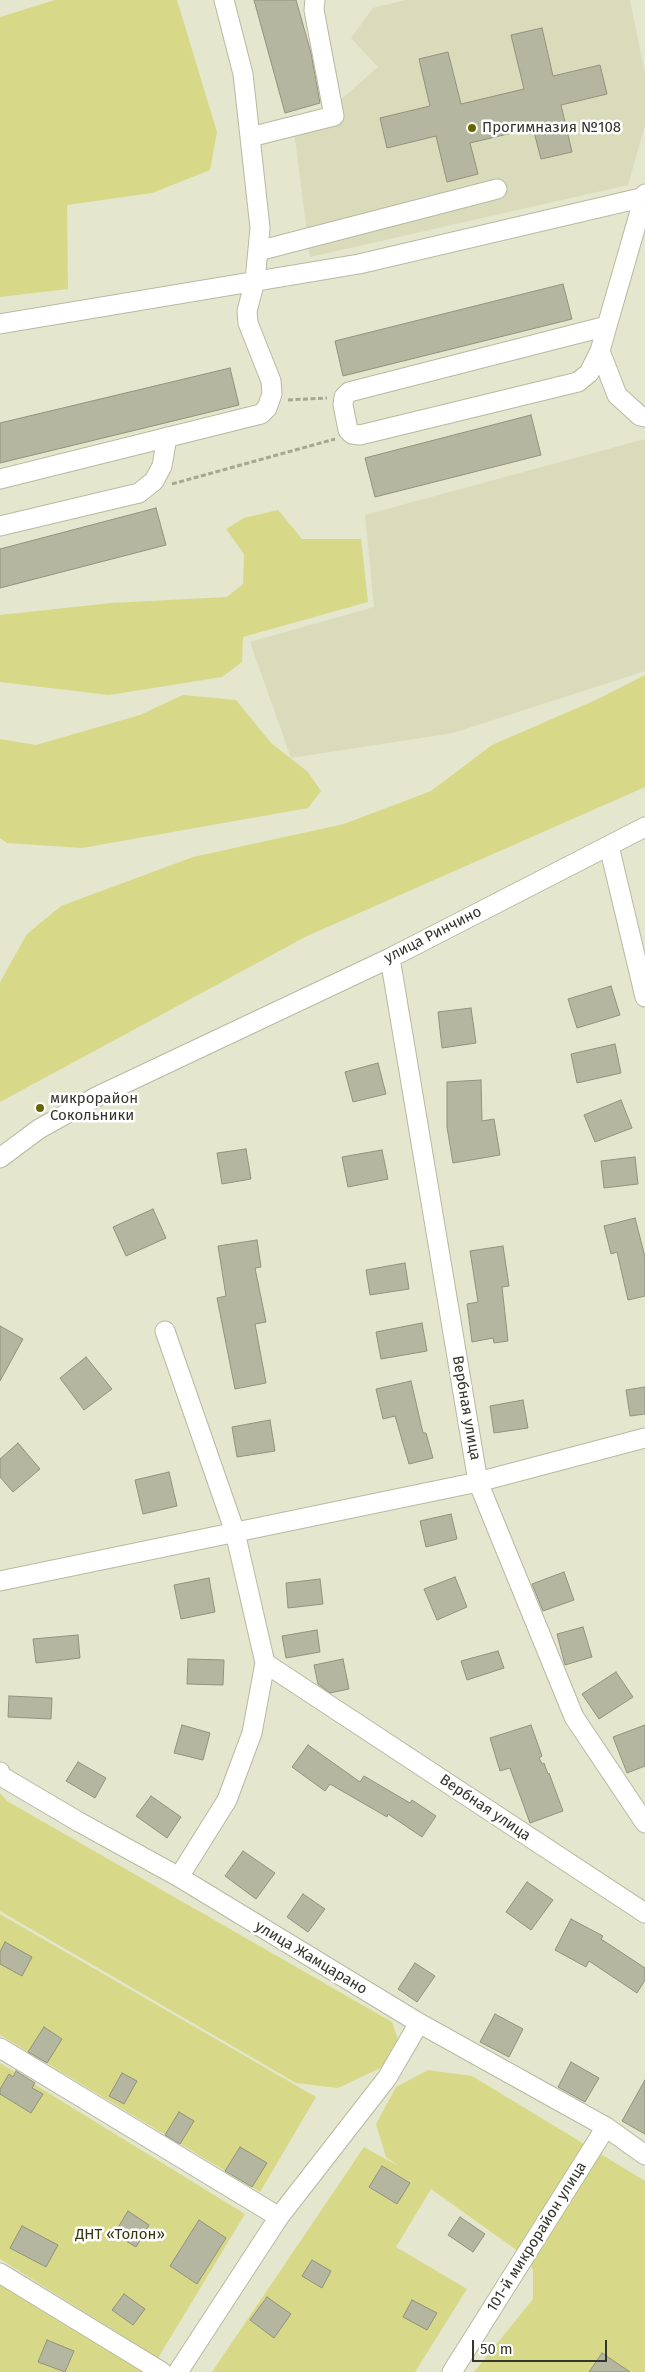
<!DOCTYPE html>
<meta charset="utf-8">
<style>
body{margin:0}
#map{position:relative;width:645px;height:2372px;overflow:hidden;background:#e4e6cd;font-family:"Fira Sans",sans-serif}
canvas{display:block}
.scale{position:absolute;left:472px;top:2340px;width:135px;height:22px;box-sizing:border-box;border:2px solid #34352b;border-top:0;padding-left:6px;font-size:15px;line-height:18px;white-space:nowrap;color:#34352b;-webkit-text-stroke:4px #fff;paint-order:stroke}
</style>
<div id="map">
<canvas width="645" height="2372"></canvas>
<div class="scale">50 m</div>
</div>
<script>
const context = document.querySelector('canvas').getContext('2d');
context.lineJoin = 'round';
function fill(path, color) { context.fillStyle = color; context.fill(path, 'evenodd'); }
const shape = rows => new Path2D(rows.map(r => 'M' + r).join(''));
function strokePath(path, color, width, dash) { context.strokeStyle = color; context.lineWidth = width; context.lineCap = dash ? 'butt' : 'round'; context.setLineDash(dash || []); context.stroke(path); }
function drawText(font, color, halo, rows, align = 'center') {
  context.font = font + ' "Fira Sans",sans-serif'; context.lineWidth = 5; context.setLineDash([]); context.textBaseline = 'middle'; context.strokeStyle = halo; context.fillStyle = color; for (const [text, x, y, turn = 0] of rows) {
    context.save(); context.translate(x, y); context.rotate((+turn || 0) * Math.PI / 180); context.textAlign = isNaN(turn) ? turn : align; if (halo) context.strokeText(text, 0, 0); context.fillText(text, 0, 0); context.restore();
  }
}
const built = shape([
 [406,0,630,0,645,74,645,125,628,185,310,257,294,131,321,117,378,67,351,38,373,8],
 [645,439,645,671,453,733,291,758,250,642,374,607,365,515]
]);
const green = shape([
 [55,0,177,0,217,132,210,170,152,193,67,205,68,289,0,297,0,17],
 [278,510,302,539,361,539,368,602,243,637,242,662,222,677,109,695,0,682,0,615,111,603,227,597,243,584,244,554,226,529,244,518],
 [645,675,645,787,307,936,0,1102,0,982,27,934,61,906,193,857,344,824,431,791,492,745,598,699],
 [183,695,236,700,271,743,308,772,321,791,308,808,82,848,7,843,0,838,0,739,36,745,140,715],
 [0,1793,7,1801,392,2022,400,2045,389,2064,338,2088,296,2083,0,1911],
 [0,1914,316,2097,260,2192,0,2035],
 [0,2063,245,2214,158,2358,0,2259],
 [428,2070,472,2076,645,2181,645,2372,474,2372,533,2299,533,2269,515,2249,431,2189,396,2247,467,2289,415,2372,212,2372,364,2147,400,2167,386,2157,376,2124,396,2087],
 [0,2282,146,2372,0,2372]
]);
const building = shape([
 [254,0,296,0,311,53,320,103,285,113,254,0],
 [542,28,553,76,600,65,607,94,561,105,572,152,541,159,533,128,470,143,478,174,447,182,436,136,387,148,380,118,430,106,419,59,448,52,461,104,524,89,511,35,542,28],
 [563,284,572,319,343,376,335,341,563,284],
 [230,368,239,405,0,463,0,423,230,368],
 [531,415,541,455,375,497,365,458,531,415],
 [156,508,166,545,0,588,0,549,156,508],
 [611,986,620,1015,577,1028,568,999,611,986],
 [471,1008,476,1043,442,1048,438,1012,471,1008],
 [615,1044,621,1073,577,1083,571,1054,615,1044],
 [378,1063,386,1094,353,1102,345,1072,378,1063],
 [481,1080,482,1121,494,1119,500,1155,453,1163,447,1127,447,1082,481,1080],
 [621,1100,632,1128,595,1142,584,1115,621,1100],
 [246,1149,251,1179,222,1184,217,1153,246,1149],
 [382,1150,388,1179,348,1187,342,1157,382,1150],
 [635,1157,638,1184,604,1188,601,1161,635,1157],
 [153,1209,166,1238,126,1256,113,1227,153,1209],
 [635,1218,645,1257,645,1296,628,1300,617,1252,611,1254,604,1226,635,1218],
 [257,1240,261,1267,255,1268,266,1322,255,1324,266,1383,235,1389,217,1298,226,1296,218,1246,257,1240],
 [503,1246,509,1286,502,1287,508,1341,494,1343,493,1338,472,1342,467,1304,478,1302,470,1251,503,1246],
 [405,1263,409,1289,370,1295,366,1270,405,1263],
 [422,1323,427,1351,381,1359,376,1332,422,1323],
 [0,1326,23,1339,0,1381,0,1326],
 [86,1357,112,1389,84,1410,60,1378,86,1357],
 [411,1381,423,1433,426,1433,433,1458,409,1464,395,1416,383,1419,376,1389,411,1381],
 [645,1387,645,1414,630,1416,626,1390,645,1387],
 [523,1400,528,1428,494,1433,490,1406,523,1400],
 [270,1420,275,1451,237,1457,232,1427,270,1420],
 [18,1443,40,1469,13,1492,0,1477,0,1459,18,1443],
 [169,1472,177,1506,143,1514,135,1480,169,1472],
 [451,1514,457,1539,426,1547,420,1521,451,1514],
 [564,1572,574,1600,543,1611,532,1584,564,1572],
 [455,1577,467,1607,437,1620,424,1589,455,1577],
 [209,1578,215,1612,181,1619,174,1585,209,1578],
 [320,1579,323,1604,288,1608,286,1583,320,1579],
 [583,1627,592,1657,565,1665,557,1634,583,1627],
 [317,1630,320,1652,286,1658,282,1636,317,1630],
 [78,1635,80,1658,36,1663,33,1639,78,1635],
 [498,1651,504,1668,467,1680,461,1661,498,1651],
 [188,1659,224,1660,223,1685,187,1684,188,1659],
 [343,1659,349,1689,330,1693,318,1684,314,1665,343,1659],
 [616,1672,633,1697,599,1719,582,1694,616,1672],
 [9,1696,52,1698,51,1719,8,1717,9,1696],
 [182,1725,210,1733,203,1760,174,1753,182,1725],
 [531,1725,542,1756,539,1758,542,1764,544,1763,548,1774,549,1773,563,1811,530,1823,510,1768,500,1771,490,1738,531,1725],
 [645,1725,645,1766,627,1773,613,1737,645,1725],
 [308,1745,360,1782,364,1776,410,1803,412,1800,436,1816,422,1837,388,1814,387,1817,330,1784,325,1791,292,1767,308,1745],
 [78,1762,106,1778,95,1798,66,1781,78,1762],
 [151,1796,181,1817,167,1838,136,1816,151,1796],
 [243,1851,275,1873,256,1899,225,1876,243,1851],
 [527,1882,553,1900,531,1930,506,1912,527,1882],
 [303,1894,325,1909,308,1932,287,1917,303,1894],
 [571,1919,603,1936,601,1939,645,1968,645,1980,637,1993,589,1961,586,1967,555,1950,571,1919],
 [5,1942,32,1957,22,1976,0,1964,0,1952,5,1942],
 [415,1963,435,1976,417,2002,398,1989,415,1963],
 [495,2014,523,2029,509,2057,480,2042,495,2014],
 [44,2027,62,2039,47,2063,28,2052,44,2027],
 [571,2062,599,2078,585,2102,558,2087,571,2062],
 [16,2071,35,2083,32,2088,43,2094,31,2113,0,2094,0,2089,9,2074,13,2077,16,2071],
 [122,2073,137,2081,124,2104,109,2096,122,2073],
 [645,2080,645,2134,622,2121,645,2080],
 [179,2112,194,2121,180,2144,165,2135,179,2112],
 [240,2147,267,2163,252,2187,225,2171,240,2147],
 [382,2166,410,2183,397,2204,369,2187,382,2166],
 [128,2211,149,2225,136,2247,114,2234,128,2211],
 [460,2217,485,2234,473,2252,448,2235,460,2217],
 [199,2220,226,2238,197,2284,170,2266,199,2220],
 [22,2226,58,2245,46,2267,10,2248,22,2226],
 [312,2260,331,2271,322,2288,302,2276,312,2260],
 [124,2294,145,2309,133,2325,112,2310,124,2294],
 [267,2297,291,2314,274,2338,250,2320,267,2297],
 [412,2300,437,2313,427,2330,403,2317,412,2300],
 [47,2340,74,2351,65,2372,38,2362,47,2340],
 [602,2353,630,2372,589,2372,602,2353]
]);
const path = shape([
 [288,400,327,398],
 [172,484,335,439]
]);
const minor = shape([
 [250,137,334,116,314,10,315,0],
 [258,251,497,189],
 [0,324,359,264,645,197],
 [607,326,600,351,589,373,578,382,360,435,352,434,348,430,343,405,344,397,349,392,607,326,645,194],
 [600,351,617,395,640,416,645,417],
 [0,479,261,414,267,408,272,394,271,381,248,323,247,311,255,281,260,228,250,137,243,74,224,0],
 [0,526,139,493,154,481,162,466,167,437],
 [609,846,645,997],
 [390,958,478,1482,574,1717,645,1823],
 [0,1158,39,1129,98,1096,390,958,645,827],
 [165,1331,235,1532,265,1663,645,1913],
 [0,1581,478,1482,645,1438],
 [265,1663,252,1733,227,1800,179,1877,419,2023,606,2127,645,2155],
 [0,1772,1,1776,79,1822,179,1877],
 [0,2048,279,2217],
 [0,2273,162,2372],
 [178,2372,279,2217,387,2078,419,2023],
 [452,2372,606,2127]
]);
const markers = [
 [472,128,5,"#660"],
 [40,1108,5,"#660"]
];
const poiNames = [
 ["Прогимназия №108",482,128],
 ["микрорайон",50,1099],
 ["Сокольники",50,1116]
];
const streetNames = [
 ["улица Ринчино",433,935,-27],
 ["Вербная улица",466,1408,80],
 ["Вербная улица",485,1808,34],
 ["улица Жамцарано",311,1958,31],
 ["101-й микрорайон улица",537,2237,-58]
];
const parkNames = [
 ["ДНТ «Толон»",120,2235]
];
fill(built, '#dadbbb');
fill(green, '#d7d988');
fill(building, '#b5b69f');
strokePath(building, '#91937c', 1);
strokePath(minor, '#b8b9a2', 21);
strokePath(path, '#a6a894', 3, [5, 2.5]);
strokePath(minor, '#fff', 19);
for (const [x, y, r, color] of markers) { const dot = new Path2D(); dot.arc(x, y, r, 0, 2 * Math.PI); context.fillStyle = color; context.fill(dot); strokePath(dot, '#fff', 2); }
drawText('15px', '#34352b', '#fff', poiNames, 'left');
drawText('15px', '#34352b', '#fff', streetNames);
drawText('15px', '#36360f', '#fff', parkNames);
</script>
